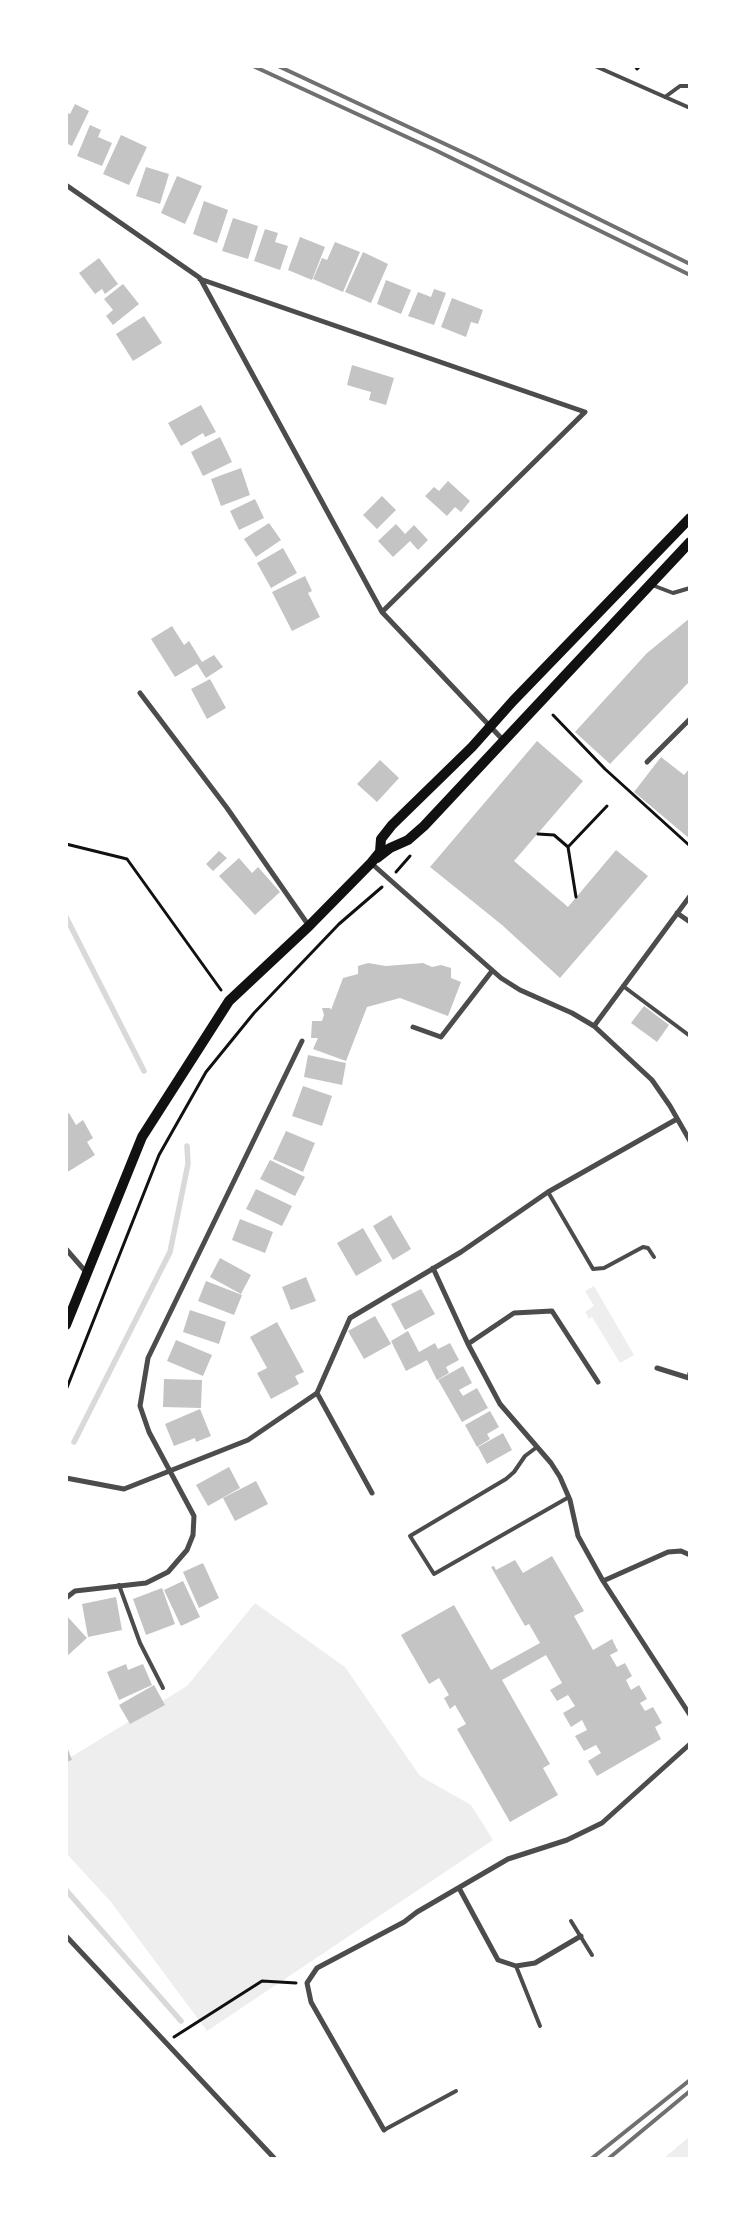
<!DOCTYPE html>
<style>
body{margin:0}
#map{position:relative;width:756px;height:2225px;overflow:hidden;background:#fff;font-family:Ubuntu,sans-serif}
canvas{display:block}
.frame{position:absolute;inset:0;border:68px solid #fff;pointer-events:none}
</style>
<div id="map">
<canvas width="756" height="2225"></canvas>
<div class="frame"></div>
</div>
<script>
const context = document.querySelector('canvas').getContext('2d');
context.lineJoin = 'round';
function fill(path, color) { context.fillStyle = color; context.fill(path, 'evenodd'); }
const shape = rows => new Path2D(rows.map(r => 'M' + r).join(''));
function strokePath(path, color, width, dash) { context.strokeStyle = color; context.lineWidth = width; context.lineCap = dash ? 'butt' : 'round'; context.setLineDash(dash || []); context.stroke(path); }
const green = shape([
 [594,1286,634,1355,620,1363,592,1317,589,1319,585,1312,594,1306,585,1291],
 [255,1603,345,1667,420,1776,471,1805,493,1840,207,2031,111,1902,66,1853,66,1760,187,1686],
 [690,2136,690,2159,663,2159]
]);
const stream = shape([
 [66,917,144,1071],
 [74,1442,170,1252,188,1164,187,1146],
 [66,1890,181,2021]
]);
const building = shape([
 [75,104,89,111,72,146,66,143,66,112,70,114],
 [90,125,101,130,98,137,112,143,102,166,77,156],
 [121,135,147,147,129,185,103,174],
 [146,167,169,174,160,204,136,196],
 [177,176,202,186,185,224,161,213],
 [204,201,228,210,217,243,193,234],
 [233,218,258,226,248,259,222,251],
 [265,229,278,233,275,242,288,246,280,270,254,261],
 [300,237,325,247,312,280,288,270],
 [335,242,360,252,343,292,313,279,322,258,327,260],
 [363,252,388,264,371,303,345,292],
 [99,258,118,284,105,294,102,289,95,294,79,273],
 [386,280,411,290,401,314,377,304],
 [123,284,139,304,113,325,106,316,113,310,104,299],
 [434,289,446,293,434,325,408,316,418,292,431,297],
 [452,298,483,310,478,324,471,322,466,337,441,327],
 [144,316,162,343,133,361,116,334],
 [352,365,394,378,386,405,369,400,371,392,347,385],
 [201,405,216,432,205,437,203,433,181,446,168,423],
 [220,437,232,462,203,476,191,452],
 [241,468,250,495,221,506,211,479],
 [448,481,470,501,461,512,455,507,447,516,425,496,434,487,439,491],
 [382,496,396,510,377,529,363,515],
 [255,499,264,518,239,530,230,511],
 [269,523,281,540,256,557,244,539],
 [396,524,405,534,414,525,428,540,418,550,410,541,393,557,378,541],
 [283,548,297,573,271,588,257,563],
 [305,576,312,591,308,593,320,617,292,631,272,592],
 [690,618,690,681,610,764,575,732,647,653],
 [172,626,184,645,189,641,202,662,214,655,223,667,206,678,197,664,175,677,151,639],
 [210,679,226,708,207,719,191,689],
 [537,741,583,781,514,861,568,907,616,850,648,876,560,978,502,925,430,867],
 [661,757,684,775,690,768,690,839,634,792],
 [380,760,399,778,377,802,357,784],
 [219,851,227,858,213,871,206,864],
 [239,858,252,873,258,867,280,892,255,915,219,876],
 [368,963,386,966,423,963,432,967,441,965,451,968,451,978,461,982,448,1016,400,998,367,1007,346,1061,313,1049,318,1038,311,1038,312,1021,322,1021,324,1015,322,1008,330,1008,331,1010,343,978,358,974,358,966],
 [644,1006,669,1025,657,1042,631,1023],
 [308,1055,346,1063,342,1085,304,1077],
 [303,1086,332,1096,322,1126,292,1116],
 [69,1113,76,1125,83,1120,93,1138,87,1142,95,1155,66,1173,66,1115],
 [286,1131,315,1143,303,1172,273,1159],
 [270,1160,305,1177,295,1196,260,1179],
 [256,1189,292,1206,282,1226,246,1209],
 [391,1215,411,1249,393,1260,373,1226],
 [240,1219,273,1232,265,1253,232,1240],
 [363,1228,382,1261,356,1276,337,1243],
 [220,1258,251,1275,241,1294,210,1277],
 [306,1277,316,1301,291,1310,282,1287],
 [206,1281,242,1295,234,1315,198,1301],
 [421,1289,435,1314,405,1330,391,1304],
 [190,1310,226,1322,219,1344,183,1332],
 [375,1316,391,1344,364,1359,348,1331],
 [277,1322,304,1372,295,1376,299,1384,271,1399,257,1373,267,1368,250,1337],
 [408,1331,419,1352,435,1343,438,1349,450,1343,459,1360,446,1367,449,1373,437,1380,427,1360,406,1371,391,1341],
 [176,1340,212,1355,203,1376,167,1361],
 [463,1366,472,1383,459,1390,463,1396,477,1388,488,1408,462,1422,438,1380],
 [164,1379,202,1380,201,1408,163,1407],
 [200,1409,211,1436,196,1442,195,1438,174,1446,165,1424],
 [490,1411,499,1427,487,1434,490,1439,477,1447,465,1425],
 [503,1433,512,1450,487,1464,478,1447],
 [229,1467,240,1488,208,1506,196,1485],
 [256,1481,268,1504,235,1521,223,1498],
 [552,1556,584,1611,574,1616,593,1650,612,1639,618,1651,610,1655,617,1667,625,1663,632,1676,626,1680,631,1690,639,1685,647,1699,640,1703,645,1711,653,1707,662,1723,655,1727,661,1739,597,1776,588,1761,601,1753,596,1745,584,1751,575,1736,587,1730,582,1720,571,1727,563,1713,575,1706,568,1695,557,1701,550,1690,562,1683,546,1655,502,1680,550,1764,543,1768,558,1795,510,1822,457,1729,466,1724,455,1705,450,1709,444,1698,449,1695,439,1678,429,1684,401,1635,454,1605,491,1670,540,1643,529,1624,525,1626,491,1567,494,1566,496,1570,515,1560,523,1573],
 [203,1563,219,1598,199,1608,183,1572],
 [183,1581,200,1617,181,1626,164,1590],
 [162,1588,175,1624,146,1635,133,1599],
 [116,1597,122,1630,88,1637,82,1604],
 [66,1615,87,1638,66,1657],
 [126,1664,128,1670,143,1664,152,1685,119,1700,107,1672],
 [154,1685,165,1705,130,1724,119,1705],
 [66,1744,72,1760,66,1762]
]);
const path = shape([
 [635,66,637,69,640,66],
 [553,715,605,769,690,846],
 [538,834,554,835,568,847],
 [66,844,127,859,221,990],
 [396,872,410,856],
 [576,897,568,847,607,806],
 [66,1390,159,1155,206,1072,254,1013,339,924,382,887],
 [174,2037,262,1981,296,1983]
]);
const service = shape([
 [595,66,690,108],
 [665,97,680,86,690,86],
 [652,585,673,593,690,588],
 [623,986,690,1036],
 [548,1192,593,1269,604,1268,643,1247,648,1248,654,1257],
 [537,1447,525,1456,514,1472,506,1479,410,1536,434,1574,569,1497],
 [119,1585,140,1643,163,1688],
 [571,1921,592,1955],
 [516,1966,540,2026],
 [384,2130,456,2091]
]);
const minor = shape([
 [66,185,200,278,382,612,504,741],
 [200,279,585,412,382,612],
 [140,693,227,808,309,926],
 [647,762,690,719],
 [371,863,501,978,520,990,572,1013,594,1026,652,1080,670,1106,690,1141],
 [677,913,690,922],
 [594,1026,690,896],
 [413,1027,441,1037,492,971],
 [66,1249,86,1272],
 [433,1268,468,1344,500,1404,551,1463,560,1477,570,1500,578,1536,603,1581,690,1715],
 [468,1344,514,1313,552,1311,598,1382],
 [657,1368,689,1378,690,1373],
 [317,1393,372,1493],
 [66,1478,124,1489,248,1440,317,1393,350,1318,461,1252,548,1192,677,1119],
 [603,1581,668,1552,681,1551,690,1555],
 [66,1598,75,1591,146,1583,168,1572,187,1550,193,1535,194,1516,149,1432,140,1406,148,1358,302,1041],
 [459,1888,498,1960,516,1966,535,1963,581,1936],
 [66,1936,275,2159],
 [384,2130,311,2002,307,1983,317,1968,404,1922,417,1912,508,1859,567,1840,602,1823,690,1744]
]);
const secondary = shape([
 [377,858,390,848,408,840,424,826,690,542],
 [66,1325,142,1137,229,1001,309,926,371,863,380,852,381,839,392,825,472,747,513,701,690,518]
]);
const rail = shape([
 [253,66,435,150,690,275],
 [278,66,475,158,690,264],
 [591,2159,690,2080],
 [608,2159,690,2091]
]);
fill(green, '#eee');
strokePath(stream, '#d9d9d9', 5.5);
fill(building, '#c4c4c4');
strokePath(path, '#111', 3);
strokePath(service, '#4c4c4c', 4);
strokePath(minor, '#4c4c4c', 5);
strokePath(secondary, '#111', 10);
strokePath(rail, '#707070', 4);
</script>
